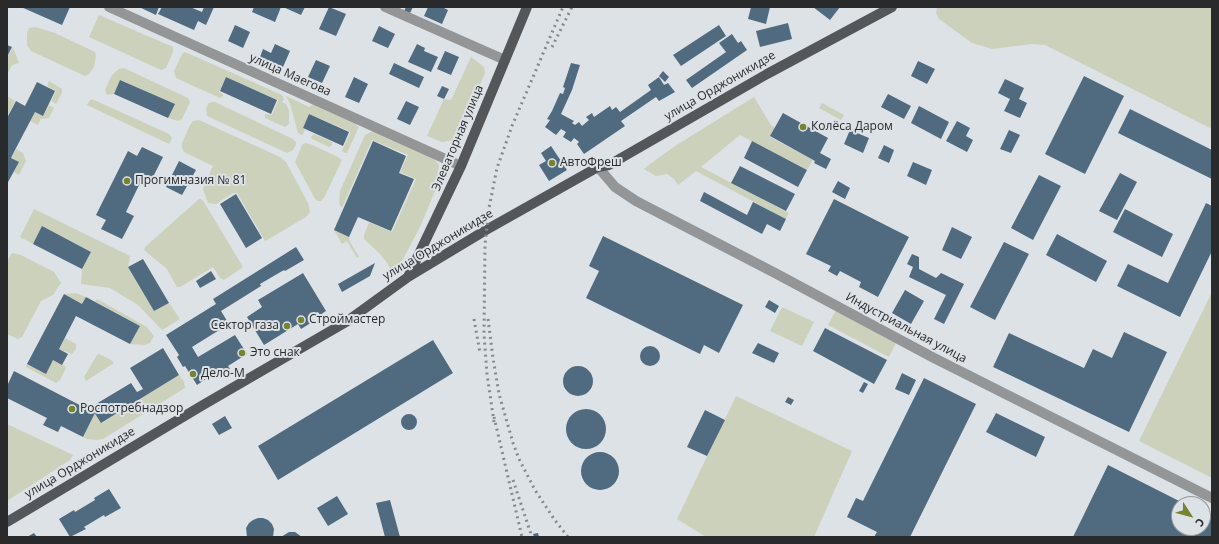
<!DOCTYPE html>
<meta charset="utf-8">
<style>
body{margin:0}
#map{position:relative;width:1219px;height:544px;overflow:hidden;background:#dde2e6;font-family:"Open Sans",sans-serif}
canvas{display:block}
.frame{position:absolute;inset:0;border:8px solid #282a2c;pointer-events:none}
.north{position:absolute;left:1171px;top:496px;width:40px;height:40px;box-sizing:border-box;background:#dde2e6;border:1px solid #95989c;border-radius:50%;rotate:126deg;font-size:11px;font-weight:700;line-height:16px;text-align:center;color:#282a2c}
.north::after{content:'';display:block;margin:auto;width:14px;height:18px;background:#768330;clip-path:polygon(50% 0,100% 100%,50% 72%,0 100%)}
</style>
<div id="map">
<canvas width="1219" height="544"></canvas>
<div class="frame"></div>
<div class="north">С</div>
</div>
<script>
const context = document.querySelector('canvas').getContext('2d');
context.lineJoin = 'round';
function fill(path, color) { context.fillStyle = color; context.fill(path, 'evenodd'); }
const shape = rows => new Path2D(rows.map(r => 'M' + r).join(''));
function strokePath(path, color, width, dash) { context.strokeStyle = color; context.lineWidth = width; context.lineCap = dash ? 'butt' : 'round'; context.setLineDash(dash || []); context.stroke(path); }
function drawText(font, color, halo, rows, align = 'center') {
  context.font = font + ' "Open Sans",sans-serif'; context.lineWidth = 4; context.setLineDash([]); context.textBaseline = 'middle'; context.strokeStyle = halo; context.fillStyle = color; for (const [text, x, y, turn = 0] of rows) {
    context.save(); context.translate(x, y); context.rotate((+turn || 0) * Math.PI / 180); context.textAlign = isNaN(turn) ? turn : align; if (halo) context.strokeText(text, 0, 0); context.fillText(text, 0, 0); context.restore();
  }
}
const green = shape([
 [937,7,1212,7,1212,129,1045,45,1032,44,992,49,972,43,939,19,936,13],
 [99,15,173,47,173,52,166,68,161,70,89,37],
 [35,27,55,33,95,52,96,56,94,67,89,74,85,76,31,51,27,45,27,34,29,28],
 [13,48,19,63,12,65,7,75,7,58],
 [185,52,282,95,284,99,282,102,286,104,289,110,289,124,285,127,265,118,265,114,272,115,278,101,278,100,226,77,219,92,223,94,223,96,220,98,176,78,174,71,182,54],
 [471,57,484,67,485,73,459,135,454,140,442,142,427,136,444,99,451,100],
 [124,68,188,98,190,102,182,119,178,121,168,118,174,104,121,80,114,94,107,95,105,90,112,75,119,69],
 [49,81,62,89,62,93,56,104,51,101,56,91,47,86],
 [7,96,15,101,7,117],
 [286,96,309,107,313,104,354,122,359,127,358,129,347,153,345,153,342,151,350,133,349,131,309,114,303,128,305,130,303,134,302,135,298,133,290,104],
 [754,97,771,125,775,128,770,137,813,160,807,170,740,135,701,167,789,213,786,219,696,171,678,185,674,179,667,174,656,176,644,169,650,164,675,146],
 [92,99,167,133,170,135,172,138,169,144,87,105,89,101],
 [212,102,215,102,293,139,296,142,296,145,293,150,287,153,207,116,206,108,209,103],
 [822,103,844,115,841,120,819,108],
 [49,105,54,108,49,118,41,119,38,125,30,121,35,112,43,116],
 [199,120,280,157,286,162,308,203,310,212,306,217,267,240,265,241,237,193,233,193,216,204,208,203,203,189,213,166,184,152,182,148,182,143,190,125,193,121],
 [373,131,433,158,439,165,435,191,420,227,403,259,392,273,388,264,380,254,364,239,364,235,369,222,392,232,416,179,400,172,408,155,372,140,342,208,339,204,340,191,365,135],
 [314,134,332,142,332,145,329,147,312,139,311,137],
 [305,143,310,144,336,156,342,160,325,196,321,201,317,201,314,197,295,162,302,145],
 [16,149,23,153,26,161,19,175,14,172,19,162,12,158],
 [199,199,201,199,204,202,243,267,224,280,220,278,213,267,180,287,177,287,167,269,144,250,145,247],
 [34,209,130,256,128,267,154,311,169,303,180,319,162,330,138,305,110,288,81,284,82,269,91,252,43,227,33,244,20,237],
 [334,230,349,237,349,240,359,257,357,258,347,241,342,244],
 [12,253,21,255,54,272,61,283,53,295,41,301,22,337,18,339,7,334,7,261],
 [1212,292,1212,478,1139,441],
 [76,293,86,297,82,304,64,294],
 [97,299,147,327,154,336,150,343,144,345,130,344,140,326,95,301],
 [782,307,814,322,802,346,770,331],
 [836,310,896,343,889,357,828,325],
 [65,338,76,344,76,349,72,354,59,349],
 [99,354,111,360,114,363,86,381,84,377,97,355],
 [53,360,65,366,66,368,60,380,56,383,26,367,27,364,46,373],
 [179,375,184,382,185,388,103,439,97,440,86,439,83,437,95,413,102,423],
 [736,396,852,451,814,537,706,537,677,519],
 [7,424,73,455,70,460,7,501]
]);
const building = shape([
 [21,7,70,7,62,25],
 [139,7,159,7,156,15],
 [162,7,190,7,202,12,204,7,214,7,206,25,198,21,194,30,158,14],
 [254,7,281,7,275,22,252,12],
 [283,7,305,7,301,15],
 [329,7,346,14,336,36,319,29],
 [406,7,413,7,410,13,404,11],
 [428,7,442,7,448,10,442,24,424,16],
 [751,7,770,7,766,24,748,19],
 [813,7,840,7,830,20],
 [788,23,792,39,760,47,756,31],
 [235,25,250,32,243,48,228,41],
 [719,25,726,36,681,66,673,55],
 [379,26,395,34,388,48,372,41],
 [732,34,738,43,741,41,747,50,692,88,686,80,726,52,719,43],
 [275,44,290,51,283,67,260,57,263,49,271,53],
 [417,44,425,48,424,51,438,57,431,72,408,62],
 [7,45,12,47,7,57],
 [445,51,459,57,451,75,437,69],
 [316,60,330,66,322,83,308,77],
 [918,61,935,69,927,84,911,76],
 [394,63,424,77,419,88,389,74],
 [571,63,580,65,572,90,561,114,574,121,572,123,575,125,579,122,582,126,589,120,586,117,592,113,594,117,610,106,612,110,616,107,620,112,651,90,648,85,659,77,664,85,668,83,675,92,659,101,656,97,621,121,625,126,584,154,577,144,579,142,578,141,574,138,571,142,563,137,566,132,561,129,556,135,545,127,550,120,547,119,552,111,560,93,563,94,565,88,563,87],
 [663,71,669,77,665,82,659,76],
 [1084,76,1124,96,1085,174,1045,154],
 [226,77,277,100,271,114,220,91],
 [354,77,368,84,359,103,345,97],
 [1005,79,1024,88,1019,99,1027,103,1020,118,1004,111,1010,99,998,93],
 [120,80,175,104,168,118,114,94],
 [37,82,55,91,43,116,35,112,16,148,11,158,19,162,7,184,7,118,16,101,25,106],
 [442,86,449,89,444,99,437,96],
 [888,94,911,106,904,119,881,107],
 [406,101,419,107,410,125,397,119],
 [919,106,949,122,941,139,911,123],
 [1130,109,1212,150,1212,179,1118,133],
 [783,113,828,138,820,153,831,159,826,169,814,163,815,161,770,136],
 [309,114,349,132,343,146,303,128],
 [957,121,970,128,966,136,973,140,967,152,946,141],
 [850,130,869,138,863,153,844,144],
 [1009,130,1020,135,1011,153,1000,149],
 [373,141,406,156,399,173,414,179,391,231,358,217,349,237,334,230],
 [752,141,807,170,798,187,744,158],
 [884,145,894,150,889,163,878,158],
 [551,146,567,170,549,181,539,165,546,161,541,153],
 [142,147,163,157,151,181,143,177,126,212,134,216,122,239,101,229,106,220,96,215,128,151,137,156],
 [179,161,196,170,182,195,166,187],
 [913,162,932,170,926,185,907,176],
 [740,166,795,194,786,211,731,183],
 [1120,173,1137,182,1117,220,1099,211],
 [1039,175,1061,186,1033,240,1011,228],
 [838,181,850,188,845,199,832,192],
 [704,192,747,215,753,202,786,219,780,231,767,224,762,234,700,201],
 [236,194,262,238,246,248,220,204],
 [834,199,909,237,878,297,859,287,861,282,840,271,837,276,828,271,831,266,806,254],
 [1206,203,1212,206,1212,251,1180,317,1117,286,1128,264,1168,283],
 [1125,209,1173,234,1162,257,1113,232],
 [42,226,91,252,82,269,33,244],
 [952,227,972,237,961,259,942,250],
 [1057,234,1107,261,1096,282,1046,255],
 [603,236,743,305,719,353,704,345,700,354,586,298,599,271,589,266],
 [1004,242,1029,254,995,320,970,307],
 [296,247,304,260,285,271,284,270,260,284,261,286,221,311,229,324,192,347,198,357,235,335,247,354,228,366,230,369,215,378,213,374,197,385,185,366,183,367,177,357,179,355,166,335,216,304,213,299],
 [912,254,919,257,919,269,936,278,941,273,964,284,944,324,934,319,946,295,909,277,913,267,907,264],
 [143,259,169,303,154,311,128,267],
 [375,263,370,276,342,292,338,284],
 [211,271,216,279,200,288,196,281],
 [303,273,326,311,320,315,318,312,311,316,314,321,301,329,298,324,264,345,247,317,262,307,258,300],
 [905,290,924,301,911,324,892,313],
 [64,294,82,304,86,297,140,326,130,344,76,316,59,349,68,354,62,365,53,360,46,374,27,364],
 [769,300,779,306,775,313,765,307],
 [825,328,887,360,874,384,813,351],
 [1124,332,1167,352,1129,432,993,367,1009,333,1084,368,1093,349,1112,358],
 [433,340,453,373,278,480,258,446],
 [758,343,779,353,774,363,752,353],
 '640 356a10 10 0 1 1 20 0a10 10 0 1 1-20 0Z',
 [163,348,179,375,101,423,91,407,131,383,137,392,143,389,130,368],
 '563 381a15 15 0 1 1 30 0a15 15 0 1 1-30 0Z',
 [14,371,95,413,83,437,61,426,58,432,43,425,47,418,7,398,7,386],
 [902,373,916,380,909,395,895,389],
 [924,378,976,404,910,537,874,537,877,532,847,517,856,498,863,501],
 [864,382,868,384,863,393,859,391],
 [788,397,794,400,791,405,785,402],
 '566 429a20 20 0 1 1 40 0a20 20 0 1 1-40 0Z',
 [705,410,725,420,707,456,687,447],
 [996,413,1045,437,1036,457,986,432],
 '401 422a8 8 0 1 1 16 0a8 8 0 1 1-16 0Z',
 [225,416,232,428,219,435,212,424],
 '581 471a19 19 0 1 1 38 0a19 19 0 1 1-38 0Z',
 [1108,465,1185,504,1179,504,1179,528,1203,528,1203,513,1212,517,1212,537,1073,537],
 [109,489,121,508,105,517,104,515,84,527,86,529,70,537,59,519,74,510,75,512,95,500,94,498],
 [337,496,348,514,328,526,317,508],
 [390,500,400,537,385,537,376,503],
 [258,518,263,518,268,520,272,524,274,529,273,537,247,537,246,528,249,523,253,520],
 [289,532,295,532,302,537,281,537],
 [34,533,37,537,27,537],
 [538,533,539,537,534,537,533,534]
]);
const minor = shape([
 [109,7,461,166],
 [385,7,505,60],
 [598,167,615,187,636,201,775,273,934,358,1212,498]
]);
const major = shape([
 [408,277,461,166,527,7],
 [7,522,203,405,346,322,408,277,486,230,598,167,609,165,767,74,892,7]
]);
const rail = shape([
 [552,47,572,7],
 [474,319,480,353],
 [488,319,493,358,499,394,513,443,519,459,535,490,554,519,568,537],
 [494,417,522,537],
 [494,422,487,374,484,334,485,245,489,208,497,168,512,126,563,7],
 [513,480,532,537]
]);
const markers = [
 [803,127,4,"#768330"],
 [552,163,4,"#768330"],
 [127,181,4,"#768330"],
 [301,320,4,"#768330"],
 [287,326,4,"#768330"],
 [242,353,4,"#768330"],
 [193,374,4,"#768330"],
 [72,409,4,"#768330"]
];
const streetNames = [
 ["улица Маегова",290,75,24],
 ["улица Орджоникидзе",720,86,-30],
 ["Элеваторная улица",458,138,-67],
 ["улица Орджоникидзе",438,245,-31],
 ["Индустриальная улица",906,328,28],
 ["улица Орджоникидзе",80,463,-31]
];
const poiNames = [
 ["Колёса Даром",811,127],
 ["АвтоФреш",560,163],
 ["Прогимназия № 81",135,181],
 ["Строймастер",309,320],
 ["Сектор газа",279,326,"right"],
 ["Это снак",250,353],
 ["Дело-М",201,374],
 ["Роспотребнадзор",80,409]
];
fill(green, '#ccd1bb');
fill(building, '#506b7f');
strokePath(minor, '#939597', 10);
strokePath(major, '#53575a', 10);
strokePath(rail, '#85898c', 3, [2, 4]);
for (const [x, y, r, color] of markers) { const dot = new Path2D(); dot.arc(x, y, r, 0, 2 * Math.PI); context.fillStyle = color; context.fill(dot); strokePath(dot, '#dde2e6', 1.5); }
drawText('12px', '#282a2c', '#dde2e6', streetNames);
drawText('12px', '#282a2c', '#dde2e6', poiNames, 'left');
</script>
